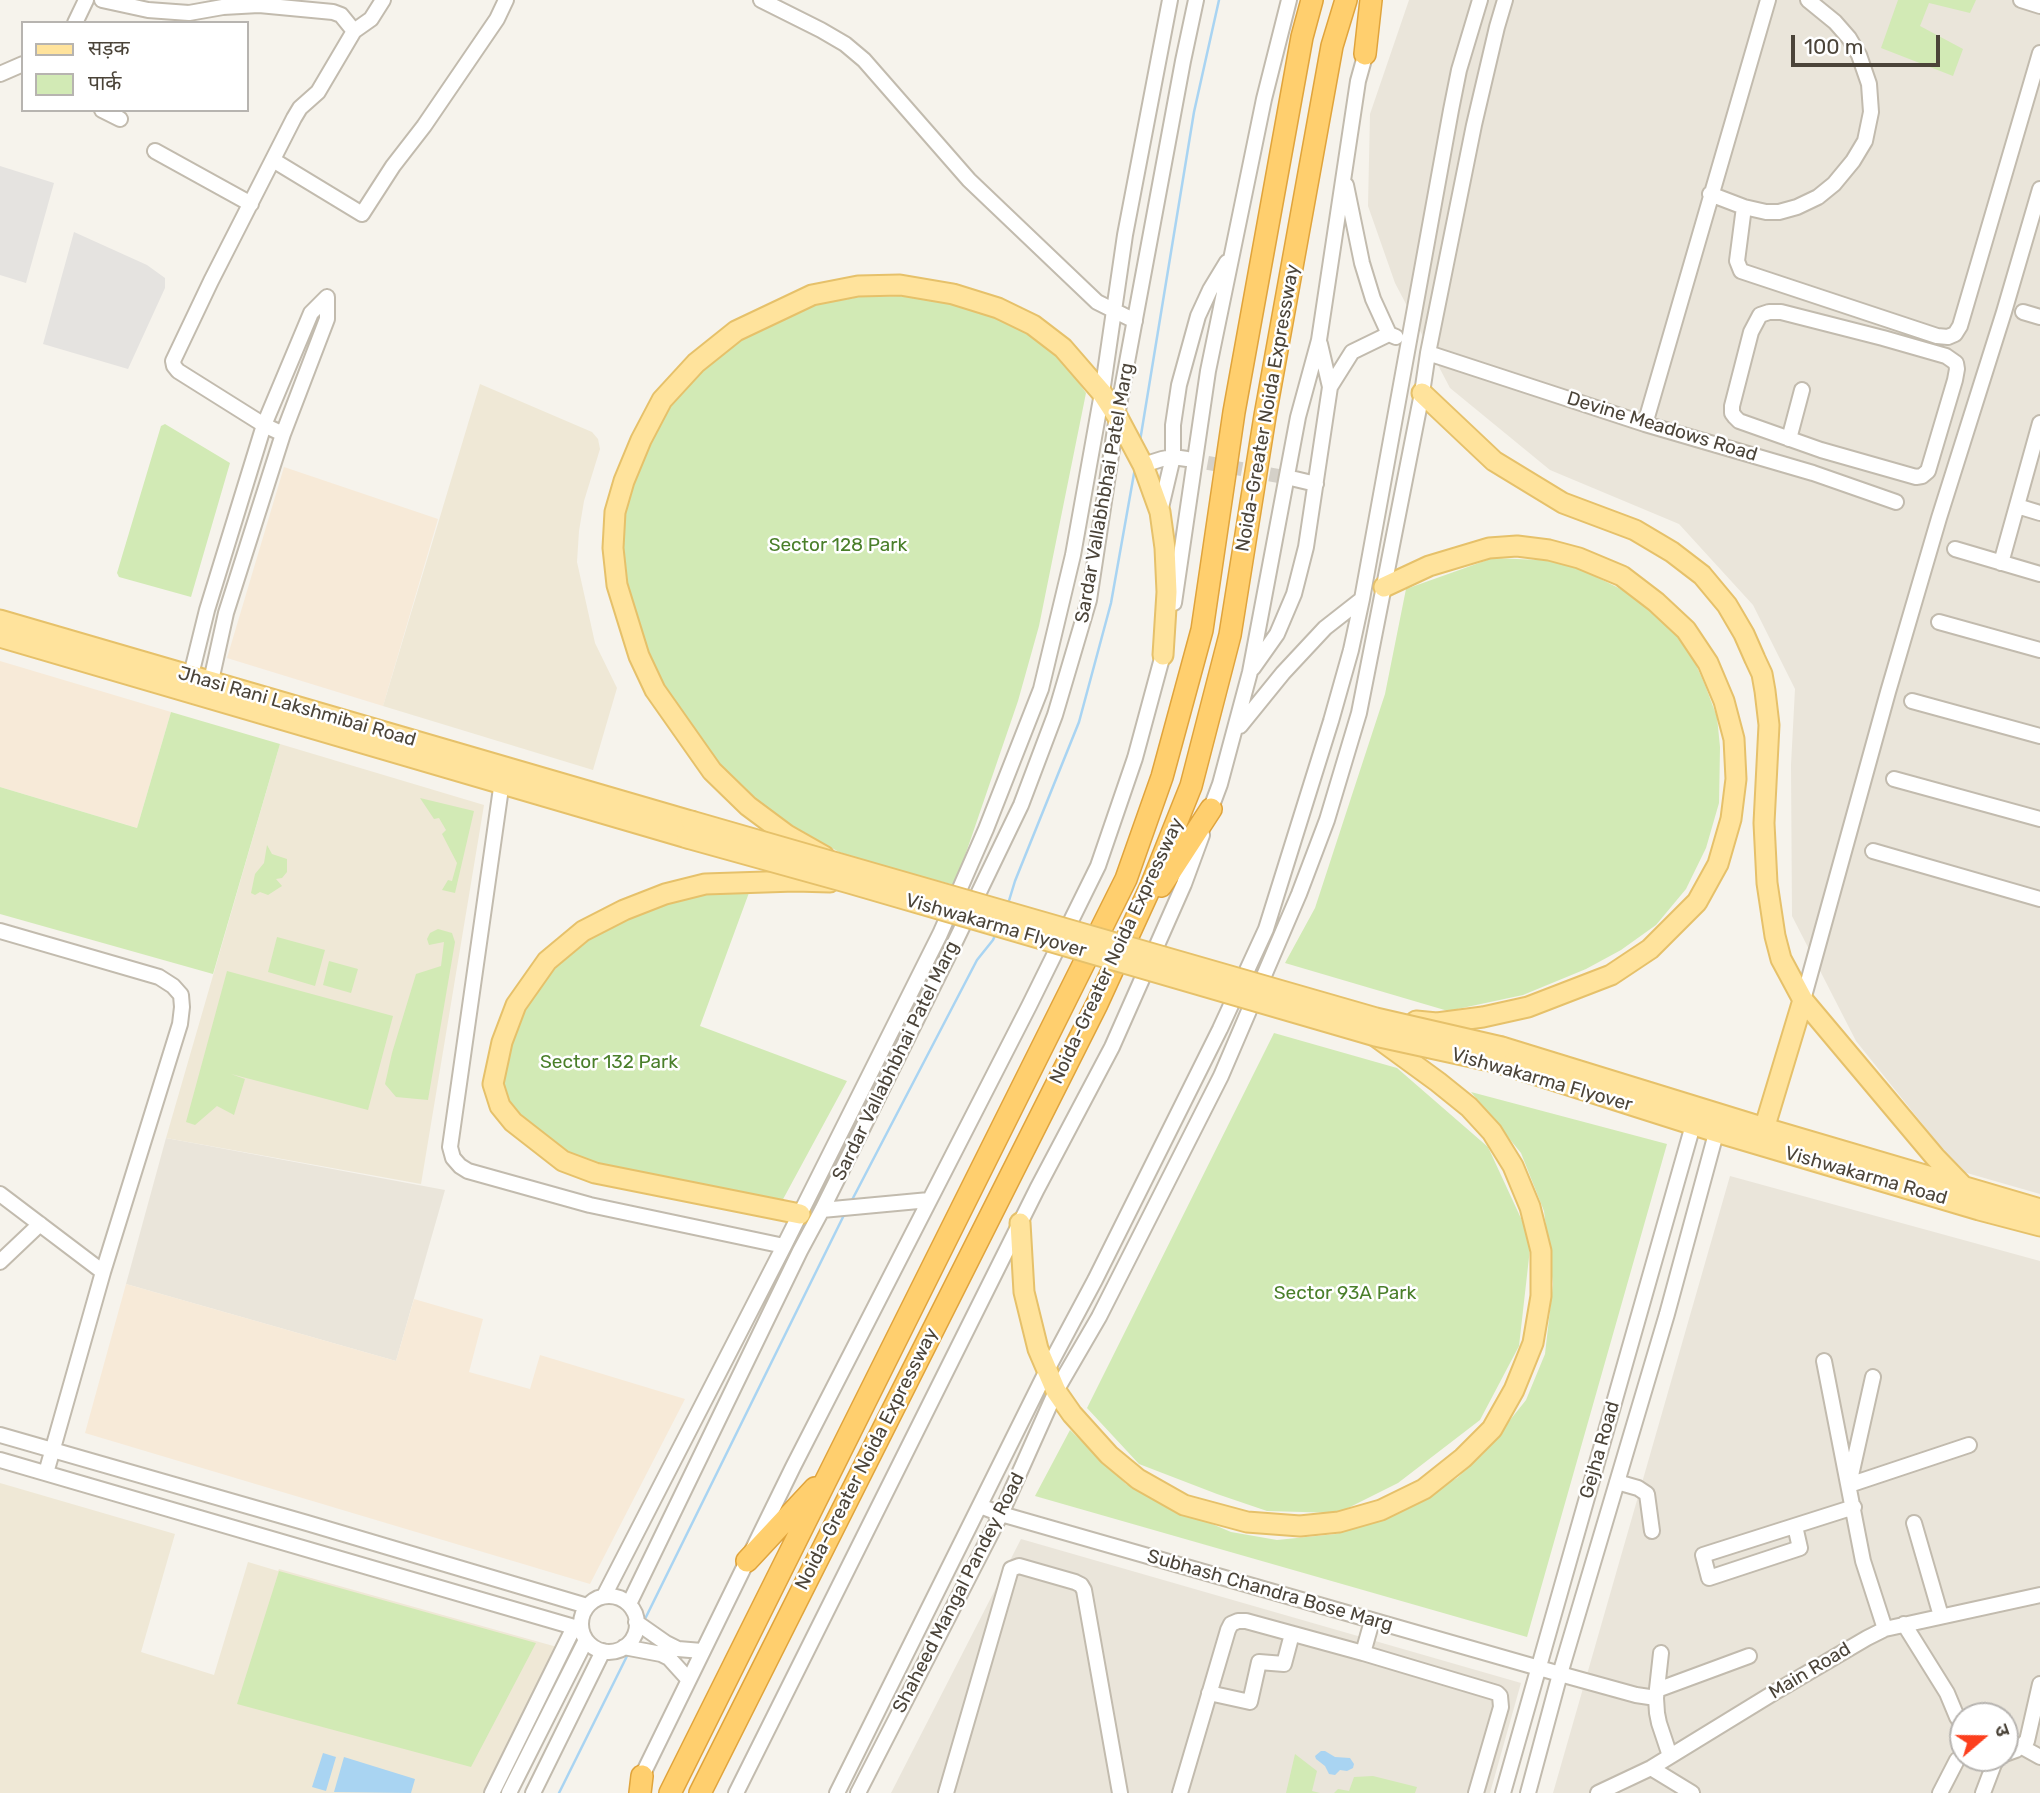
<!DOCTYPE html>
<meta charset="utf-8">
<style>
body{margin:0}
#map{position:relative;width:2040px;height:1793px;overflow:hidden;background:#f6f3ec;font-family:Rubik,"Noto Sans Devanagari",sans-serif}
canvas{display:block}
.legend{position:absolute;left:21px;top:21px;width:228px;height:91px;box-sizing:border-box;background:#fff;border:2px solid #b7b4b0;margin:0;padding:9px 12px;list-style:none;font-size:21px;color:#4b4439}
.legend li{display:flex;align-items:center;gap:14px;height:35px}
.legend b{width:35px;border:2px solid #b7b4b0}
.north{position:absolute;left:1949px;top:1702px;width:70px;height:70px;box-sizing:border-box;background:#fff;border:2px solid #b7b4b0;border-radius:50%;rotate:70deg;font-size:19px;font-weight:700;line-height:28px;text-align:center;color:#4b4439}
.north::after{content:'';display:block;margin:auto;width:24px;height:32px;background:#fc3f1d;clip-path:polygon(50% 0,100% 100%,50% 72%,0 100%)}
.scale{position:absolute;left:1791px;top:35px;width:149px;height:32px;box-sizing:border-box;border:4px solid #4b4439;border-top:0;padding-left:9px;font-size:21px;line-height:24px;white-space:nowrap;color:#4b4439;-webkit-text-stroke:5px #fff;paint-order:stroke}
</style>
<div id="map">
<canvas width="2040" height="1793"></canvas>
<ul class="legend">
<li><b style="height:9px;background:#ffe39c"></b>सड़क</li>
<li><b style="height:19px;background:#d2eab5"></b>पार्क</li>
</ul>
<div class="north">उ</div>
<div class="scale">100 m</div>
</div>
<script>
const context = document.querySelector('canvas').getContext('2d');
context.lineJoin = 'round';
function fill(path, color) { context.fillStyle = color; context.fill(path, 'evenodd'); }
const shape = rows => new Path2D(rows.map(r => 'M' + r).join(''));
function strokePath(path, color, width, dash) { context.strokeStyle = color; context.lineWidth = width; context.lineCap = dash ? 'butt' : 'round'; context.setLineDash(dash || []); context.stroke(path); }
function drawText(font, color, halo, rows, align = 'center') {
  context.font = font + ' Rubik,sans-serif'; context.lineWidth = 5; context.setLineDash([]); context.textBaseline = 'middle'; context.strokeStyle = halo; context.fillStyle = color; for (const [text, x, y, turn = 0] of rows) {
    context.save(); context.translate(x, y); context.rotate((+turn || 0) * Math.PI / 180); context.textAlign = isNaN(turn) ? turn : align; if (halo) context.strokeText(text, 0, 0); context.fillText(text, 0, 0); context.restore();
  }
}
const residential = shape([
 [1409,0,2040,0,2040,1194,1960,1171,1856,1041,1792,916,1791,765,1795,689,1753,605,1679,524,1550,470,1450,388,1395,283,1368,206,1370,114],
 [166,1138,445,1190,396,1361,126,1284],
 [1730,1176,2040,1261,2040,1793,1553,1793],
 [1963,1716,2005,1716,2005,1758,1963,1758],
 [1021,1539,1521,1683,1490,1793,891,1793]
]);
const commercial = shape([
 [284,467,438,519,383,706,227,658],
 [0,661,171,712,137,828,0,787],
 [126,1284,396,1361,414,1299,483,1319,469,1372,530,1389,540,1355,685,1399,590,1584,85,1433]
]);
const education = shape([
 [480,384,592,432,598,439,600,449,584,501,579,531,577,562,595,643,617,688,593,770,383,706],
 [280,744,484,805,421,1184,166,1138],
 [0,1483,175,1534,141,1652,214,1675,248,1562,278,1571,279,1569,557,1647,484,1793,0,1793]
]);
const green = shape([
 [1898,0,1976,0,1970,13,1929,3,1920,26,1963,49,1953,76,1881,48],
 [900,296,950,304,994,317,1027,334,1056,355,1074,376,1086,393,1039,626,1018,701,955,885,899,871,839,852,793,826,755,798,720,765,664,684,649,652,627,583,623,547,625,514,634,484,651,444,671,406,703,370,742,339,816,305,859,297],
 [165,424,230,463,191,597,119,577,117,573,161,426],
 [1493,558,1564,561,1647,602,1689,649,1705,685,1717,717,1720,747,1719,803,1706,848,1686,889,1656,925,1621,950,1586,969,1523,995,1448,1011,1285,963,1315,908,1385,694,1406,589],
 [171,712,280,744,213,974,0,914,0,787,137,828],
 [420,798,474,811,455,893,442,890,448,880,452,881,457,863,442,834,446,830,439,818,434,819],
 [267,845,272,854,287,859,287,872,282,878,276,879,282,886,268,895,260,892,255,895,251,893,255,874,264,863],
 [750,890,700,1026,847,1081,781,1203,597,1165,566,1154,519,1116,507,1102,502,1084,510,1045,523,1009,553,966,587,937,627,917,667,902,707,891],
 [438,929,452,933,455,942,428,1100,396,1097,385,1084,392,1053,416,974,441,966,444,942,429,945,427,939,430,933],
 [277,937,325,950,315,986,268,972],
 [329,961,358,969,351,993,323,985],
 [227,971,393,1016,368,1110,231,1074,245,1079,234,1115,217,1106,195,1125,186,1122],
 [1274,1033,1397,1068,1488,1147,1531,1240,1519,1346,1480,1420,1398,1483,1338,1513,1267,1511,1217,1494,1139,1464,1087,1408],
 [1471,1092,1667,1144,1527,1637,1035,1496,1070,1430,1126,1484,1179,1510,1231,1532,1277,1540,1336,1534,1384,1519,1457,1478,1483,1454,1526,1400,1545,1354,1553,1284,1544,1211,1521,1153],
 [279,1571,536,1643,471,1767,237,1704],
 [1295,1754,1317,1771,1312,1791,1320,1793,1286,1793],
 [1373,1776,1417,1787,1415,1793,1334,1793,1338,1789,1349,1791,1354,1777]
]);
const parking = shape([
 [0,166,54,183,26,283,0,275],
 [74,232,147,265,165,278,165,288,128,369,43,344]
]);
const water = shape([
 [1321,1751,1325,1751,1335,1757,1350,1758,1354,1764,1353,1768,1347,1771,1340,1770,1335,1775,1329,1774,1325,1766,1316,1759,1315,1756],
 [323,1753,336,1757,326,1791,312,1787],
 [344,1757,415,1779,411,1793,334,1792]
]);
const stream = shape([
 [1140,441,1194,112,1219,0],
 [1008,904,1015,881,1079,722,1111,603,1135,468],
 [852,1200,977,960,993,940,996,933],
 [644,1621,845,1213],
 [633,1643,640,1630],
 [559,1793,629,1652]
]);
const minorTunnel = shape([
 [1187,459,1295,479]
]);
const minor = shape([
 [102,0,148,10,189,13,223,7,259,5,333,12,341,15,354,31],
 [761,0,821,30,845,44,864,60,969,180,1097,302,1135,321],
 [2021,0,2040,6],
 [75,23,86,0],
 [0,74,23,64],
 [102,110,120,119],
 [155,151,251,204],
 [273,160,362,214,393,166,424,126,497,19,506,0],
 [1346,185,1362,263,1373,299,1389,334],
 [1710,194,1744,207,1766,212,1779,212,1797,207,1818,197,1834,184,1853,161,1865,141,1871,112,1869,84,1859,55,1849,38,1835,22,1808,0],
 [1744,207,1737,261,1741,271,1937,336,1948,337,1955,334,1960,326,2040,53],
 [1769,312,1781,312,1883,338,1946,356,1956,363,1957,369,1955,380,1928,471,1922,476,1916,477,1821,450,1739,421,1735,417,1732,413,1732,406,1751,332,1760,315,1769,312],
 [2023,312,2040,317],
 [1428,353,1645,424,1813,473,1896,502],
 [1330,387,1352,352,1389,334,1396,337],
 [1645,424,1768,0],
 [283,434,264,425,178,371,174,366,173,361,211,281,294,118,300,108,318,92,354,31,371,19,383,0],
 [1789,439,1802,390],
 [1143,465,1162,459,1173,457,1187,459],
 [1295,479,1316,484],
 [2017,506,2040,513],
 [1160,512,1173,457,1173,425,1179,385,1198,316,1210,290,1227,262],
 [1955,549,2040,574],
 [2001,563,2040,423],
 [1174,603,1208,371,1264,99,1289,0],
 [1939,622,2040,650],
 [1253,668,1277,634,1294,594,1306,547,1330,387,1320,344],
 [189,683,207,610,264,425,311,313,327,297],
 [209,690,226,613,283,434,327,319,327,297],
 [1912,701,2040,736],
 [1240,726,1283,673,1325,628,1362,599],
 [503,774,450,1147,453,1158,460,1166,468,1171,590,1205,784,1246],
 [1894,779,2040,819],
 [1208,816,1220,784,1250,672,1298,417,1319,340,1358,81,1368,45],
 [1873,851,2040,899],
 [0,931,159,977,173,986,181,995,182,1007,180,1024,103,1272,46,1473],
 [1803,1000,1888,692,1939,518,2004,312,2040,189],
 [0,1194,103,1272],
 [822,1210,929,1200],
 [0,1262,40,1224],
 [1824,1361,1863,1561,1885,1629],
 [0,1435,307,1523,587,1606],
 [0,1460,581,1629],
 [1850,1480,1873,1377],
 [1617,1482,1638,1488,1647,1494,1652,1531],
 [1849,1485,1969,1445],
 [980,1506,1001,1514,1560,1674,1636,1695,1656,1698],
 [1914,1523,1941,1616],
 [1795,1526,1800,1548,1709,1578,1703,1555,1854,1507],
 [604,1596,784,1246,940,934,986,829,1041,689,1073,555,1102,393,1125,235,1170,0],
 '581 1624a28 28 0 1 1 56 0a28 28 0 1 1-56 0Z',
 [629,1604,800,1251,822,1210,956,940,1021,805,1055,715,1089,600,1117,416,1183,61,1196,0],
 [636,1622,666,1643,678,1649,702,1651],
 [1904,1624,1947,1693,1957,1717,1963,1725],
 [624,1647,661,1654,669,1658,688,1679],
 [1363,1653,1372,1621],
 [1661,1653,1656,1698,1657,1713,1659,1723,1670,1756],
 [1657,1690,1749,1656],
 [1209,1693,1250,1702,1259,1662,1284,1664,1292,1634],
 [2022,1747,2040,1757],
 [2005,1754,2016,1750,2027,1741,2040,1684],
 [1651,1768,1692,1793],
 [639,1782,793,1467,1029,1006,1098,866,1135,758,1165,647],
 [492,1793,574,1627],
 [509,1793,586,1640],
 [533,1793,603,1651],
 [736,1793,1037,1189,1112,1047,1184,884,1202,835],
 [837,1793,1047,1370,1095,1280,1220,1029,1266,929,1331,721,1351,650,1362,599,1451,110,1459,70,1480,0],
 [858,1793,1001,1514,1056,1391,1099,1317,1221,1076,1299,894,1327,820,1359,713,1422,393,1428,353,1474,125,1497,27,1505,0],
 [946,1793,1011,1569,1019,1566,1075,1582,1081,1585,1084,1590,1120,1793],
 [1180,1793,1228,1630,1231,1624,1238,1621,1246,1621,1363,1653,1497,1693,1500,1696,1501,1707,1476,1793],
 [1503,1793,1695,1118],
 [1528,1793,1560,1674,1667,1314,1718,1126],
 [1598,1793,1651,1768,1775,1692,1867,1638,1885,1629,2040,1595],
 [1940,1793,1957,1760],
 [1983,1793,1994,1764,1998,1758]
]);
const major = shape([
 [1422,393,1494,461,1563,503,1635,530,1672,552,1702,575,1727,605,1744,634,1755,659,1762,674,1765,691,1769,725,1764,823,1767,883,1775,936,1781,959,1803,1000,1935,1157,1965,1188],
 [1384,587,1429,566,1489,548,1517,546,1549,550,1579,558,1622,576,1656,602,1686,630,1708,663,1724,701,1734,739,1736,779,1731,819,1718,864,1697,902,1650,949,1611,975,1528,1007,1483,1017,1437,1023,1416,1021],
 [0,620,691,821],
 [0,637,687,838],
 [824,856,787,835,748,806,712,771,655,690,639,656,617,585,613,548,615,512,624,481,641,440,662,400,696,363,736,331,812,295,858,286,900,285,953,294,998,308,1033,325,1063,348,1102,393,1117,416,1143,465,1160,512,1165,548,1167,592,1163,655],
 [1502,1047,1765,1128,2040,1209],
 [1499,1063,1716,1132,1979,1210,2040,1226],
 [1761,1139,1803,1000],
 [800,1214,595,1173,563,1161,513,1122,500,1106,493,1084,502,1042,516,1005,547,961,583,931,624,910,665,894,705,884,795,881,830,882],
 [1020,1223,1024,1292,1038,1349,1056,1391,1072,1414,1109,1455,1138,1479,1184,1505,1247,1522,1300,1526,1339,1522,1381,1510,1424,1489,1463,1458,1492,1429,1514,1390,1533,1343,1541,1296,1541,1251,1530,1207,1513,1166,1492,1132,1469,1107,1438,1082,1375,1036]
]);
const highway = shape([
 [1365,54,1371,0],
 [1161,886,1211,809],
 [747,1561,815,1488],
 [640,1793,642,1776],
 [670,1793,1126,879,1162,777,1202,630,1234,412,1302,37,1312,0],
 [700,1793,1097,1004,1151,886,1191,786,1230,635,1265,416,1332,46,1346,0]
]);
const majorBridge = shape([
 [691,821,1376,1018,1502,1047],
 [687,838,849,883,1375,1036,1499,1063]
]);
const streetNames = [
 ["Noida-Greater Noida Expressway",1268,408,-80],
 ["Devine Meadows Road",1662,427,17],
 ["Sardar Vallabhbhai Patel Marg",1105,493,-80],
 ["Jhasi Rani Lakshmibai Road",297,707,16],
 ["Vishwakarma Flyover",996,926,16],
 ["Noida-Greater Noida Expressway",1117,951,-65],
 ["Sardar Vallabhbhai Patel Marg",896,1061,-64],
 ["Vishwakarma Flyover",1542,1080,16],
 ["Vishwakarma Road",1866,1176,16],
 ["Gejha Road",1600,1450,-74],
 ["Noida-Greater Noida Expressway",867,1459,-63],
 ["Subhash Chandra Bose Marg",1270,1591,16],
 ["Shaheed Mangal Pandey Road",959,1593,-63],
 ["Main Road",1810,1671,-31]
];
const parkNames = [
 ["Sector 128 Park",838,546],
 ["Sector 132 Park",609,1063],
 ["Sector 93A Park",1345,1294]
];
fill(residential, '#eae5da');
fill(commercial, '#f7ead8');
fill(education, '#efe8d6');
fill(green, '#d2eab5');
fill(parking, '#e5e3e0');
fill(water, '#a9d4f2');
strokePath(stream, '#a9d4f2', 2.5);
strokePath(minorTunnel, '#d4d0c8', 14, [14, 7]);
strokePath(minor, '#c2bbae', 18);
strokePath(major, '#e6c16a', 23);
strokePath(highway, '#e0a43c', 24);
strokePath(minor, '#fff', 14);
strokePath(major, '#ffe39c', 19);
strokePath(highway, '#ffcf6e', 21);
strokePath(majorBridge, '#e6c16a', 23, []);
strokePath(majorBridge, '#ffe39c', 19);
drawText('19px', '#4b4439', '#fff', streetNames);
drawText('19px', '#4a7f2a', '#fff', parkNames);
</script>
